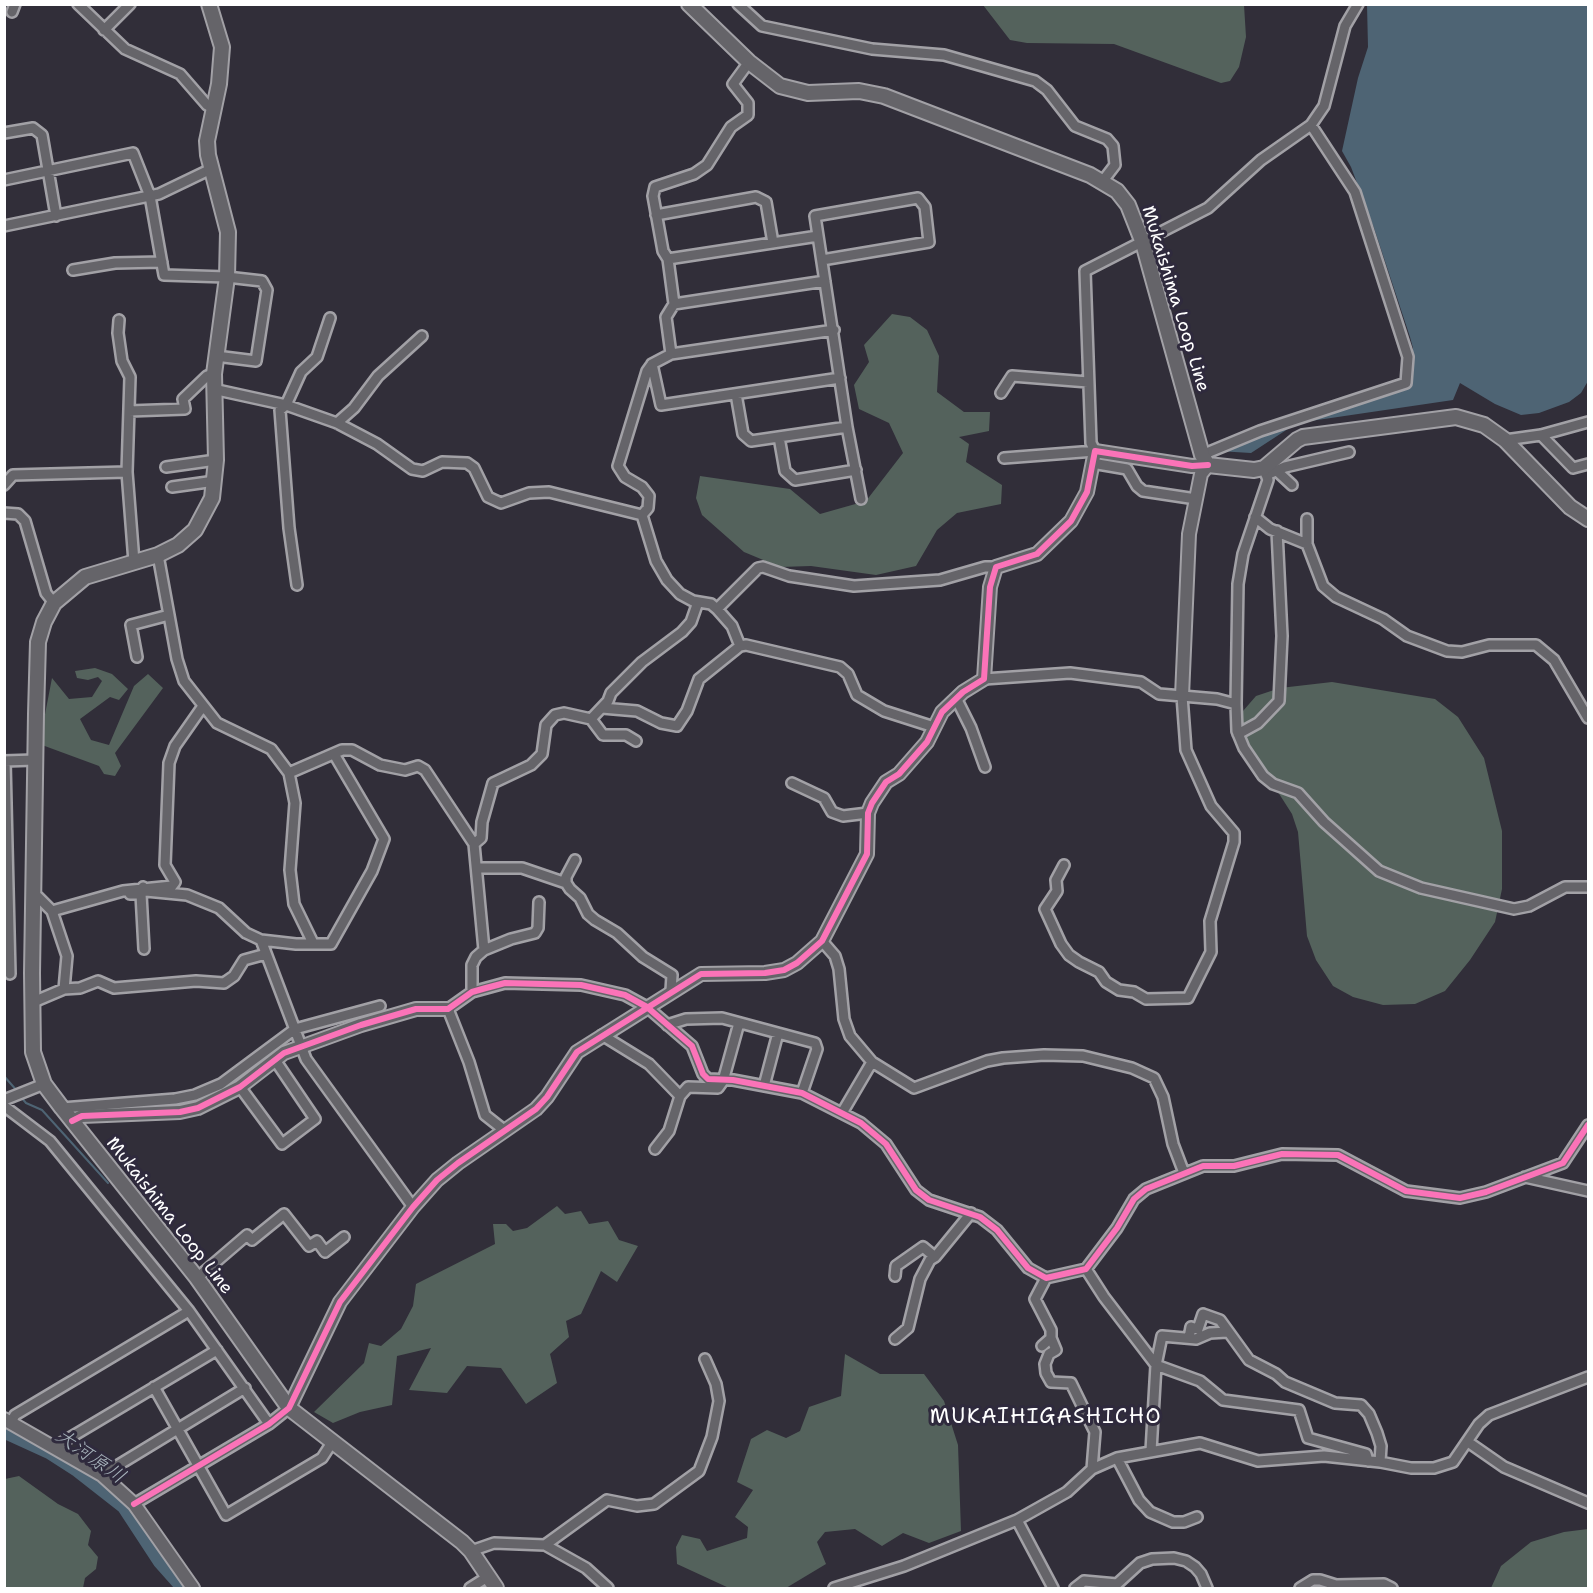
<!DOCTYPE html>
<meta charset="utf-8">
<style>
body{margin:0}
#map{position:relative;width:1593px;height:1593px;overflow:hidden;background:#312e39;font-family:"Shantell Sans",sans-serif}
canvas{display:block}
.frame{position:absolute;inset:0;border:6px solid #fff;pointer-events:none}
</style>
<div id="map">
<canvas width="1593" height="1593"></canvas>
<div class="frame"></div>
</div>
<script>
const context = document.querySelector('canvas').getContext('2d');
context.lineJoin = 'round';
function fill(path, color) { context.fillStyle = color; context.fill(path, 'evenodd'); }
const shape = rows => new Path2D(rows.map(r => 'M' + r).join(''));
function strokePath(path, color, width, dash) { context.strokeStyle = color; context.lineWidth = width; context.lineCap = dash ? 'butt' : 'round'; context.setLineDash(dash || []); context.stroke(path); }
function drawText(font, color, halo, rows, align = 'center') {
  context.font = font + ' "Shantell Sans","Klee One",sans-serif'; context.lineWidth = 6; context.setLineDash([]); context.textBaseline = 'middle'; context.strokeStyle = halo; context.fillStyle = color; for (const [text, x, y, turn = 0] of rows) {
    context.save(); context.translate(x, y); context.rotate((+turn || 0) * Math.PI / 180); context.textAlign = isNaN(turn) ? turn : align; if (halo) context.strokeText(text, 0, 0); context.fillText(text, 0, 0); context.restore();
  }
}
const green = shape([
 [983,5,1244,5,1246,37,1239,67,1230,81,1221,83,1114,44,1027,43,1010,40],
 [892,314,910,317,927,330,939,356,937,392,964,412,990,412,989,431,959,437,969,444,966,462,1002,485,1001,504,957,513,937,530,916,566,876,575,811,566,780,567,744,552,702,515,696,498,700,476,790,489,820,514,866,501,903,453,889,423,859,409,854,385,869,362,864,345],
 [95,668,112,674,128,689,119,700,110,697,80,719,91,740,109,745,134,686,148,674,163,688,115,753,121,766,115,776,104,774,99,766,42,745,41,735,52,678,69,699,92,697,102,681,98,677,88,680,77,678,75,671],
 [1332,682,1435,699,1458,717,1484,758,1502,831,1502,889,1495,922,1470,960,1445,991,1415,1004,1383,1005,1353,997,1333,986,1316,960,1307,936,1298,832,1292,814,1260,764,1241,728,1243,711,1256,696,1280,688],
 [557,1206,565,1214,581,1211,589,1224,608,1221,619,1240,638,1246,617,1282,601,1271,581,1314,566,1321,569,1337,550,1354,557,1383,526,1404,501,1368,467,1366,447,1393,409,1390,431,1348,397,1356,392,1405,360,1412,333,1423,314,1412,364,1363,369,1343,381,1346,401,1329,413,1306,416,1284,495,1244,493,1224,506,1224,513,1231,527,1228],
 [845,1354,880,1374,924,1374,944,1401,958,1445,961,1531,929,1543,903,1533,882,1546,855,1529,825,1532,817,1542,826,1564,786,1588,729,1588,677,1564,676,1547,682,1535,700,1539,707,1551,747,1538,748,1527,735,1517,753,1490,737,1482,751,1439,767,1430,786,1438,800,1431,809,1407,841,1396],
 [19,1476,58,1504,78,1514,91,1531,88,1545,98,1557,96,1569,85,1578,83,1588,5,1588,5,1479],
 [1588,1529,1588,1588,1491,1588,1501,1566,1531,1542,1564,1532]
]);
const water = shape([
 [1367,5,1588,5,1588,381,1581,393,1569,402,1539,413,1521,415,1495,404,1460,383,1453,400,1297,423,1251,453,1218,451,1215,444,1249,429,1403,384,1408,381,1413,348,1410,337,1374,228,1351,167,1342,151,1358,78,1368,47]
]);
const stream = shape([
 [4,1076,18,1092],
 [21,1097,26,1103,42,1110,108,1183]
]);
const river = shape([
 [4,1431,50,1452,78,1470,124,1506,160,1561,184,1588]
]);
const minor = shape([
 [78,4,125,49,180,74,207,105,213,108],
 [738,4,762,26,872,49,944,55,1035,81,1047,90,1075,126,1107,139,1113,146,1115,165,1102,182],
 [12,12,15,4],
 [104,30,130,4],
 [749,62,733,84,748,103,748,115,731,127,707,165,694,174,655,187,653,196,663,251,668,259,818,236],
 [4,133,33,128,42,135,56,216],
 [4,180,133,153,150,196,164,275,227,277,262,281,267,290,256,361,216,356],
 [656,215,756,197,766,202,773,243],
 [4,226,159,194,211,169],
 [668,259,674,304],
 [822,260,929,242,925,207,918,198,815,216,847,427,861,499],
 [73,270,115,263,162,262],
 [119,320,118,333,122,361,130,377,127,472,134,562],
 [834,330,671,354,652,364,661,405,840,378],
 [671,354,666,317,674,304,825,281],
 [213,389,286,405,337,423,377,444,412,469,423,471,442,462,467,463,474,468,488,497,501,503,529,493,549,492,642,515,648,508,649,496,642,487,625,477,618,466,647,371,652,364],
 [1001,393,1012,376,1088,382],
 [736,394,743,434,751,441,847,427],
 [129,411,185,409,183,399,207,376,214,374],
 [337,423,354,408,378,376,422,336],
 [1541,435,1573,468,1588,464],
 [779,437,785,471,795,480,856,470],
 [1505,440,1541,435,1588,422],
 [1202,455,1260,431,1406,383,1408,357,1355,192,1311,125],
 [1004,458,1095,451,1091,443,1085,271,1208,208,1261,160,1311,125,1324,106,1345,26,1358,4],
 [1092,463,1127,469,1137,486,1143,491,1196,499],
 [166,467,216,460],
 [1264,468,1268,480,1243,554,1238,584,1236,704,1237,731,1244,748,1263,776,1273,784,1298,793,1324,822,1379,871,1421,888,1514,909,1529,906,1565,887,1588,887],
 [1278,472,1292,485],
 [1266,475,1285,467,1349,452],
 [4,485,13,475,127,472],
 [172,487,215,481],
 [4,513,18,514,25,521,46,593,54,603],
 [642,515,656,561,667,580,680,594,693,601,711,604,717,609,732,626,740,646],
 [1255,517,1270,529,1307,544,1323,586,1336,597,1383,619,1407,636,1447,651,1462,652,1489,645,1536,645,1554,660,1588,718],
 [1307,519,1307,544],
 [158,555,177,659,184,681,217,723,271,749,289,773,295,803,290,870,294,904,313,943],
 [297,585,289,528,280,410,286,405,301,372,317,357,330,318],
 [717,609,758,568,763,567,789,576,854,586,940,580,985,567,996,567],
 [137,657,131,625,169,615],
 [984,679,1070,673,1141,682,1159,694,1217,699,1236,704],
 [956,698,971,728,985,767],
 [602,708,637,711,661,723,677,726,687,711,699,679,740,646,746,645,840,667,848,674,857,695,884,711,934,727],
 [591,719,603,735,626,735,636,741],
 [1238,734,1258,723,1279,701,1282,636,1277,531],
 [4,761,35,760],
 [5,761,10,974],
 [289,773,342,750,352,750,380,765,405,770,418,766,425,770,474,844,484,950],
 [792,783,824,798,832,812,843,816,868,813],
 [474,844,481,838,482,822,493,783,531,765,542,754,546,725,555,715,564,713,591,719,608,701,611,693,642,662,682,632,691,622,698,602],
 [575,860,566,877,566,883,570,889,580,898,588,914,595,920,617,933,643,957,672,975,671,991],
 [1064,865,1056,880,1057,891,1045,909,1061,944,1069,955,1079,962,1099,972,1106,982,1119,990,1134,992,1146,999,1188,998,1211,952,1210,921,1234,842,1234,833,1211,806,1186,750,1182,696],
 [477,868,522,868,566,883],
 [143,887,146,891,187,895,219,908,246,933,261,940,296,944,331,944,372,871,384,839,334,754],
 [130,894,141,894,144,949],
 [33,897,38,897,52,911,123,891,172,886,175,882,165,865,169,763,175,746,203,706],
 [52,911,67,956,64,989],
 [261,940,306,1059,413,1207],
 [822,941,835,956,839,969,844,1019,850,1036,872,1062,914,1088,987,1061,1003,1058,1044,1055,1083,1056,1132,1068,1154,1078,1163,1097,1173,1144,1184,1173],
 [472,992,472,965,476,957,484,950,511,939,535,933,538,928,539,902],
 [31,1003,64,989,80,988,98,981,114,988,196,981,224,983,234,976,244,960,266,954],
 [667,1025,686,1019,722,1018,815,1043,817,1049,802,1093],
 [602,1035,649,1064,680,1096,688,1087,718,1088,723,1081,739,1023],
 [764,1086,778,1033],
 [240,1087,282,1144,315,1119,275,1060],
 [4,1100,44,1084],
 [4,1106,50,1141,189,1311,269,1424],
 [62,1108,175,1099,195,1095,221,1084,295,1029,380,1006],
 [842,1113,872,1062],
 [504,1130,485,1115,469,1062,448,1009,472,992,505,983,581,985,625,995,647,1007,692,1046,703,1074,708,1079,733,1080,802,1093,861,1123,886,1144,916,1190,929,1200,980,1217,997,1230,1028,1268,1046,1278,1086,1269,1117,1228,1134,1199,1146,1189,1203,1166,1234,1166,1282,1154,1338,1155,1406,1191,1460,1198,1486,1192,1563,1163,1588,1125],
 [655,1149,669,1131,680,1096],
 [1525,1177,1588,1191],
 [1086,1269,1104,1297,1156,1365,1200,1381,1223,1400,1299,1410,1308,1438,1366,1454,1368,1461],
 [895,1276,896,1266,923,1247,935,1257,971,1213],
 [197,1278,247,1235,252,1240,284,1214,309,1246,317,1241,325,1252,344,1237],
 [1051,1338,1056,1350,1049,1354,1045,1364,1046,1373,1051,1382,1071,1383,1088,1418,1095,1432,1092,1469],
 [1189,1338,1191,1327,1198,1329,1203,1314,1220,1320,1249,1360,1276,1374,1285,1382,1335,1403,1361,1405,1369,1414,1377,1433,1381,1446,1380,1462],
 [895,1339,908,1328,920,1279,930,1260,935,1257],
 [1042,1346,1051,1338,1051,1330,1035,1299,1046,1278],
 [154,1387,226,1515,322,1458,333,1441],
 [11,1422,15,1415,189,1311],
 [1468,1442,1504,1467,1588,1503],
 [56,1446,217,1350],
 [1151,1451,1156,1365,1162,1336,1196,1339,1210,1333,1227,1332],
 [1117,1458,1139,1500,1150,1512,1173,1522,1184,1522,1197,1517],
 [102,1475,245,1388],
 [134,1504,269,1424,289,1408],
 [1017,1520,1053,1588],
 [545,1545,607,1500,637,1506,654,1504,699,1471,712,1437,719,1401,716,1384,705,1359],
 [471,1551,494,1543,545,1545,586,1568,608,1588],
 [470,1588,489,1576],
 [834,1588,904,1566,1017,1520,1067,1492,1092,1469,1117,1458,1200,1443,1258,1461,1324,1456,1380,1462,1411,1468,1434,1468,1453,1462,1479,1424,1489,1415,1588,1377],
 [1075,1588,1084,1581,1117,1584,1140,1563,1152,1559,1174,1558,1186,1561,1195,1567,1201,1574,1207,1588],
 [1300,1588,1313,1580,1320,1580,1336,1585,1384,1584,1392,1588]
]);
const tertiary = shape([
 [1182,696,1189,534,1201,474,1208,465],
 [72,1121,82,1116,180,1112,198,1108,240,1087,284,1053,361,1025,416,1009,448,1009],
 [289,1408,340,1302,413,1207,437,1180,458,1163,536,1109,547,1097,577,1052,701,974,765,973,784,970,797,963,822,941,867,854,868,813,872,803,886,782,899,774,927,742,942,712,963,692,984,679,990,587,996,567,1037,554,1071,521,1087,492,1095,451,1192,466,1208,465],
 [4,1419,102,1475,134,1504,193,1588]
]);
const secondary = shape([
 [209,4,222,47,219,84,207,141,208,155,228,232,227,277,214,374,216,460,212,498,195,530,178,545,158,555,85,577,54,603,44,622,38,642,36,714,32,973,33,1052,44,1084,62,1108,197,1278,289,1408,462,1542,471,1551,496,1588],
 [689,4,749,62,780,86,808,93,859,91,884,96,1090,175,1117,191,1128,205,1143,243,1202,455,1208,465,1254,470,1264,468,1297,440,1303,437,1456,417,1484,425,1505,440,1570,507,1588,519]
]);
const cycleway = shape([
 [72,1121,82,1116,180,1112,198,1108,240,1087,284,1053,361,1025,416,1009,448,1009,472,992,486,988,505,983,581,985,625,995,647,1007,692,1046,703,1074,708,1079,733,1080,802,1093,861,1123,886,1144,916,1190,929,1200,980,1217,997,1230,1028,1268,1046,1278,1086,1269,1117,1228,1134,1199,1146,1189,1203,1166,1234,1166,1282,1154,1338,1155,1406,1191,1460,1198,1486,1192,1563,1163,1588,1125],
 [134,1504,269,1424,289,1408,340,1302,413,1207,437,1180,458,1163,536,1109,547,1097,577,1052,701,974,765,973,784,970,797,963,822,941,867,854,868,813,872,803,886,782,899,774,927,742,942,712,963,692,984,679,990,587,996,567,1037,554,1071,521,1087,492,1095,451,1192,466,1208,465]
]);
const streetNames = [
 ["Mukaishima Loop Line",1175,299,73],
 ["Mukaishima Loop Line",169,1216,52]
];
const waterNames = [
 ["大河原川",90,1457,35]
];
const quarterNames = [
 ["MUKAIHIGASHICHO",1046,1418]
];
fill(green, '#54625c');
fill(water, '#4e6474');
strokePath(stream, '#4e6474', 2);
strokePath(river, '#4e6474', 15);
strokePath(minor, '#a2a1a6', 14);
strokePath(tertiary, '#a2a1a6', 16);
strokePath(secondary, '#a2a1a6', 18);
strokePath(minor, '#656469', 9);
strokePath(tertiary, '#656469', 12);
strokePath(secondary, '#656469', 14);
strokePath(cycleway, '#fb73b8', 6);
drawText('18px', '#fff', '#2f2a3d', streetNames);
drawText('italic 20px', '#a8b4bc', '#2f2a3d', waterNames);
context.letterSpacing = '1.5px';
drawText('21px', '#fff', '#2f2a3d', quarterNames);
context.letterSpacing = '0px';
</script>
